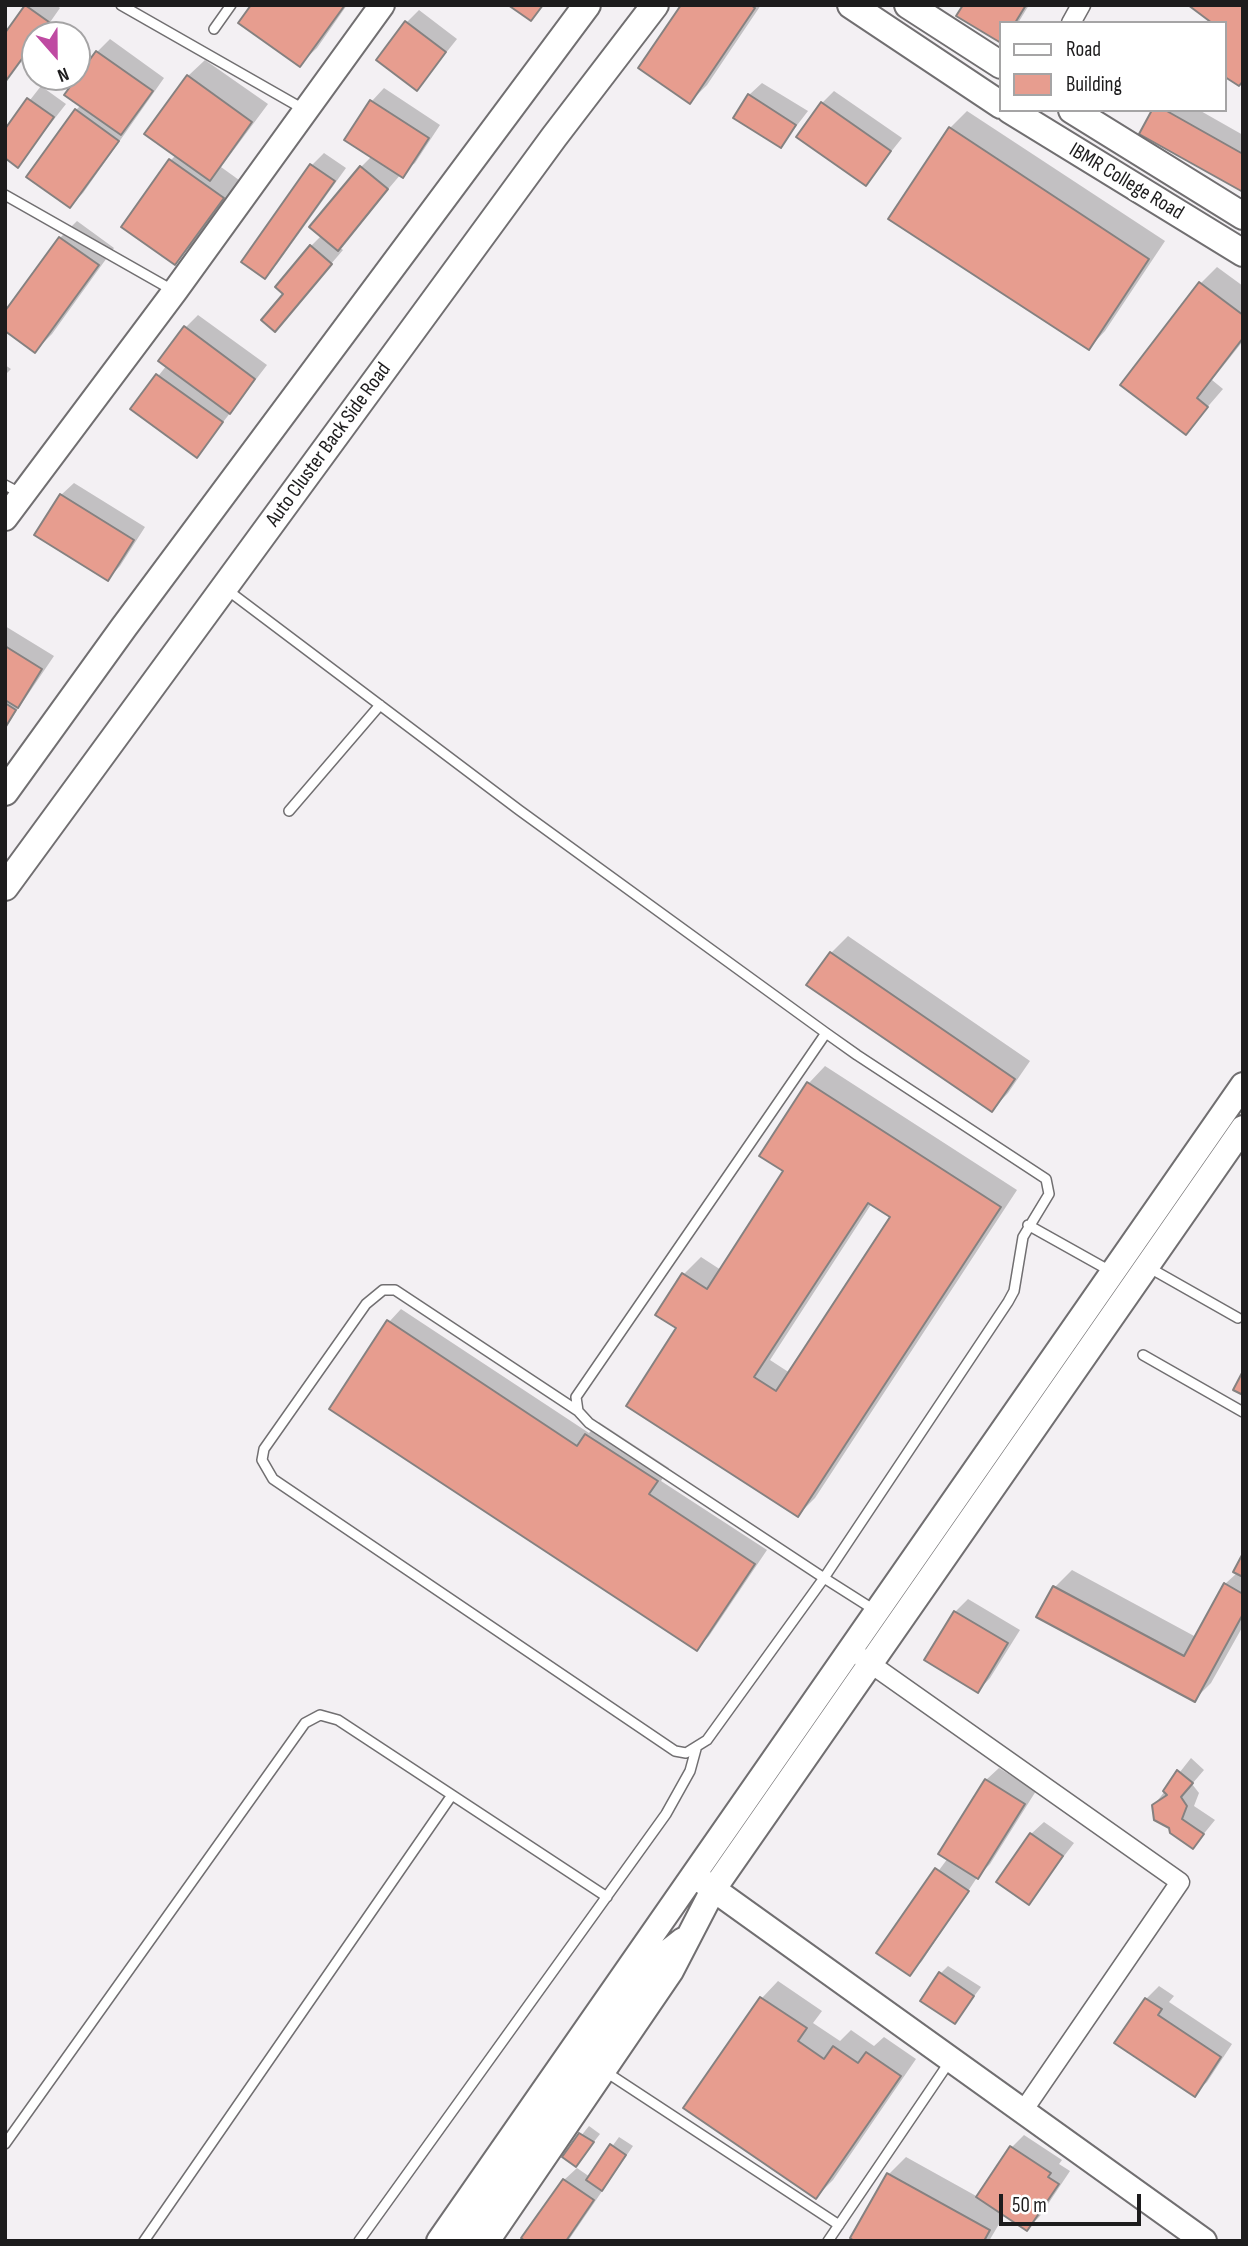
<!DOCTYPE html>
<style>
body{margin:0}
#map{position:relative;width:1248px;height:2246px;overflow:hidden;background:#f3f0f3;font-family:"Sofia Sans Condensed",sans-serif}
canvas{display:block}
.frame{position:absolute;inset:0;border:7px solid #1d1c1d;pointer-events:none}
.legend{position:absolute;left:999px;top:21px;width:228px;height:91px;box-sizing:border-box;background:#fff;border:2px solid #a5a4a5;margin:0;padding:9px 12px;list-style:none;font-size:21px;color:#1d1c1d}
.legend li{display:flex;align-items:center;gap:14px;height:35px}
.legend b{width:35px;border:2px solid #a5a4a5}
.north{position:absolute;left:21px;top:21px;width:70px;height:70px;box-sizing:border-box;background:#fff;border:2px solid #a5a4a5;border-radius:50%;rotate:159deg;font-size:19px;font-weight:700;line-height:28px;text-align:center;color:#1d1c1d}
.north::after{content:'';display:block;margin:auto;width:24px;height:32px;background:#bf4aa2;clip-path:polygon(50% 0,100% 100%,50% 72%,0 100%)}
.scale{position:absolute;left:999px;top:2194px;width:142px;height:32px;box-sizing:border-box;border:4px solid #1d1c1d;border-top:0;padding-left:9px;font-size:21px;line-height:24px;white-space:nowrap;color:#1d1c1d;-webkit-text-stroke:5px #fff;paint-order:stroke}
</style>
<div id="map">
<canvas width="1248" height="2246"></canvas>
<div class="frame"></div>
<ul class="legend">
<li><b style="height:9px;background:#fff"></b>Road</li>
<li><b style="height:19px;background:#e79d8f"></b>Building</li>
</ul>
<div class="north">N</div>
<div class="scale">50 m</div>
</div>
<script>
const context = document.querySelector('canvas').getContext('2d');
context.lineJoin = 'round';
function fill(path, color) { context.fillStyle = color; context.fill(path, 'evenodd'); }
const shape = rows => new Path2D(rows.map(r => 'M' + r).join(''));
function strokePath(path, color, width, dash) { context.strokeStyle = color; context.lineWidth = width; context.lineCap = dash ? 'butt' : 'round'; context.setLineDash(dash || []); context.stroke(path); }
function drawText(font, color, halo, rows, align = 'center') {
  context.font = font + ' "Sofia Sans Condensed",sans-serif'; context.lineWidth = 7; context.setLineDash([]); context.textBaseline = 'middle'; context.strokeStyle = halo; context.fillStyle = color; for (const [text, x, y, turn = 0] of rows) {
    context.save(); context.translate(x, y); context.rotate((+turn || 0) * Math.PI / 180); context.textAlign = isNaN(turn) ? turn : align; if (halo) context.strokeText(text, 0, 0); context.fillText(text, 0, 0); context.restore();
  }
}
const shadow = shape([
 [28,5,56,5,60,8,41,35,35,35,35,43,5,84,5,36],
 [253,5,347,5,317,48,300,64],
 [683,5,761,5,707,85,690,102],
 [965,5,1029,5,1018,23,1001,23,1001,41,959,15],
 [419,10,457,39,417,89,406,23],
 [110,39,164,78,83,193,70,206,76,110,81,105,97,52],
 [205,60,268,104,221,167,239,180,191,246,174,263,171,160,176,155,188,76],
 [762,83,808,111,781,146,749,95],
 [41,86,66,104,18,165,5,132],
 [384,88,440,125,415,163,401,174,339,247,343,250,275,329,285,293,311,246,322,235,361,167,372,156,346,139,372,101],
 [834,91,902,138,866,183,822,103],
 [1154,110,1199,110,1243,135,1243,190],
 [967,111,1165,241,1105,331,1089,348,950,128],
 [324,153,346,168,277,264,264,277,312,165],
 [77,221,114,248,52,334,35,351,60,238],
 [1217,267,1243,286,1243,341,1212,380,1223,389,1185,433,1201,283],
 [198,315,267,365,197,456,132,409,167,365,186,327],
 [5,365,11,369,5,375],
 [74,483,145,527,120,566,108,579,61,495],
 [5,626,54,656,5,728],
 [848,936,1030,1061,1008,1093,992,1110,809,984,831,953],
 [825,1066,1017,1190,815,1498,798,1515,679,1328,684,1274,701,1257,721,1270,786,1171,809,1083],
 [872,1203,892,1216,790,1373,770,1360],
 [401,1309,589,1433,599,1422,669,1468,661,1481,767,1550,709,1636,697,1649,389,1322],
 [1243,1557,1243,1626,1211,1683,1194,1700,1055,1587,1072,1570,1196,1637,1225,1584,1237,1573],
 [968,1599,1020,1630,990,1678,978,1691,955,1612],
 [1191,1758,1204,1770,1192,1784,1199,1793,1194,1806,1215,1820,1193,1847,1154,1805],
 [999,1768,1036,1791,990,1864,978,1876,922,1961,909,1974,878,1953,948,1858,986,1780],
 [1044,1822,1074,1843,1028,1903,1031,1834],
 [948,1966,981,1987,955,2022,940,1974],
 [778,1981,822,2011,813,2023,840,2041,851,2030,874,2046,884,2037,916,2059,833,2180,816,2197,685,2108,762,1998],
 [1159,1986,1174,1996,1169,2002,1232,2044,1207,2082,1194,2094,1117,2043,1146,1999],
 [589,2126,600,2134,576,2165,564,2157],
 [1024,2135,1062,2160,1059,2164,1070,2171,1040,2216,1027,2229,1005,2214,989,2241,858,2241,852,2237,889,2174,906,2157,978,2197,1012,2147],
 [619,2137,633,2146,568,2241,528,2241,564,2180,577,2168,590,2177]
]);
const building = shape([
 [25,5,49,22,39,35,35,35,35,41,5,82,5,33,25,5],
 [251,5,345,5,300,67,238,23,251,5],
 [508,5,543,5,531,21,508,5],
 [681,5,751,5,755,8,690,104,638,68,681,5],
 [963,5,1026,5,1015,23,1001,23,1001,43,956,16,963,5],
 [1188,5,1243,5,1243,81,1239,86,1225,77,1225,23,1212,23,1188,5],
 [405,21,446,52,417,91,376,60,405,21],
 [96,51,153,91,121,135,64,95,96,51],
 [187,75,252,122,210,181,144,134,187,75],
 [748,94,796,125,781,148,733,118,748,94],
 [27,98,54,117,18,168,5,158,5,129,27,98],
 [370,100,429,138,403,178,344,140,370,100],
 [821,102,891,151,866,186,796,137,821,102],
 [75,109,119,141,70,208,26,177,75,109],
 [1152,110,1165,110,1243,154,1243,192,1139,134,1152,110],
 [949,127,1149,259,1089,350,888,219,949,127],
 [169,159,224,198,175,265,121,227,169,159],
 [310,164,335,181,265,279,241,262,310,164],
 [360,166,388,189,338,251,309,227,360,166],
 [59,237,99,265,35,353,5,331,5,311,59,237],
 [310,245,332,264,275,332,261,320,283,294,275,287,310,245],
 [1199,282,1243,315,1243,338,1197,398,1208,407,1186,435,1120,385,1199,282],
 [184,326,255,379,230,414,158,361,184,326],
 [156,374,223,422,197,458,130,409,156,374],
 [60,494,134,540,108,581,34,535,60,494],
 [5,646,42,669,18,708,5,700,5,646],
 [5,703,16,710,5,728,5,703],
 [830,952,1015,1079,992,1112,806,985,830,952],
 [807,1082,1001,1207,798,1517,626,1406,676,1328,655,1315,682,1273,707,1289,783,1171,759,1156,807,1082],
 [868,1203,890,1217,776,1391,754,1377,868,1203],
 [387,1320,577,1446,585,1434,658,1481,649,1494,755,1564,697,1651,329,1409,387,1320],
 [1243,1371,1243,1395,1233,1390,1243,1371],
 [1242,1555,1243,1555,1243,1577,1233,1572,1242,1555],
 [1224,1583,1243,1594,1243,1614,1195,1702,1036,1617,1053,1586,1184,1656,1224,1583],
 [954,1611,1008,1643,978,1693,924,1660,954,1611],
 [1177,1770,1193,1783,1181,1797,1187,1806,1182,1819,1204,1834,1193,1849,1170,1833,1169,1828,1154,1820,1152,1805,1167,1795,1163,1791,1177,1770],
 [985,1779,1025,1804,978,1879,938,1854,985,1779],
 [1030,1833,1063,1856,1029,1905,996,1882,1030,1833],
 [935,1868,969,1891,910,1976,876,1953,935,1868],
 [939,1972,974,1996,955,2024,920,2001,939,1972],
 [760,1997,807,2028,798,2041,824,2059,833,2046,858,2063,866,2052,901,2076,816,2199,683,2108,760,1997],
 [1145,1998,1162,2009,1158,2015,1221,2057,1195,2097,1114,2043,1145,1998],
 [579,2133,594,2142,576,2167,562,2157,579,2133],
 [610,2144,626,2155,602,2191,586,2180,610,2144],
 [1010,2146,1051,2173,1048,2177,1059,2184,1027,2231,976,2197,1010,2146],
 [887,2173,990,2230,984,2241,854,2241,850,2238,887,2173],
 [563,2179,594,2200,566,2241,525,2241,521,2238,563,2179]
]);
const lane = shape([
 [121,5,305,110],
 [214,29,231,5],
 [5,195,174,291],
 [5,485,22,494],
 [226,589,519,810,826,1033,857,1055,1046,1179,1049,1194,1023,1237,1014,1291,1008,1302,824,1578,589,1423,578,1411,576,1397,826,1033],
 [289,811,380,705],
 [1028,1225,1112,1272],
 [1148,1267,1238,1318],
 [1143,1355,1243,1412],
 [578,1411,395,1290,383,1290,366,1304,264,1449,262,1460,273,1479,675,1751,686,1753,707,1740,824,1578,876,1611],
 [606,2072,839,2225],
 [5,2144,305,1723,320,1715,338,1720,607,1897],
 [144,2241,452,1795],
 [359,2241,666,1814,690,1771,696,1749],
 [828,2241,950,2061]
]);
const street = shape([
 [1071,23,1081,5],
 [861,1657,1180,1882,1023,2111]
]);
const secondary = shape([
 [5,518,175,291,382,5],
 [702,1881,1204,2241],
 [439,2241,1243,1085],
 [465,2241,655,1962,683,1940],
 [487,2241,671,1971,713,1890,1243,1128]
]);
const primary = shape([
 [851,5,1001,105],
 [908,5,1001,65],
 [1010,110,1243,253],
 [1072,110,1243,216],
 [5,792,124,627,587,5],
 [5,887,554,137,655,5]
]);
const streetNames = [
 ["IBMR College Road",1126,182,31],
 ["Auto Cluster Back Side Road",329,445,-54]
];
fill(shadow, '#0003');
fill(building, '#e79d8f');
strokePath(building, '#858180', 2);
strokePath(lane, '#716f71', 12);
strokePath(street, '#716f71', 21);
strokePath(secondary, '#716f71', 28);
strokePath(primary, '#716f71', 30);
strokePath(lane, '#fff', 9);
strokePath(street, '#fff', 18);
strokePath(secondary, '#fff', 24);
strokePath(primary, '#fff', 26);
drawText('21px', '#1d1c1d', '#fff', streetNames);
</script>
